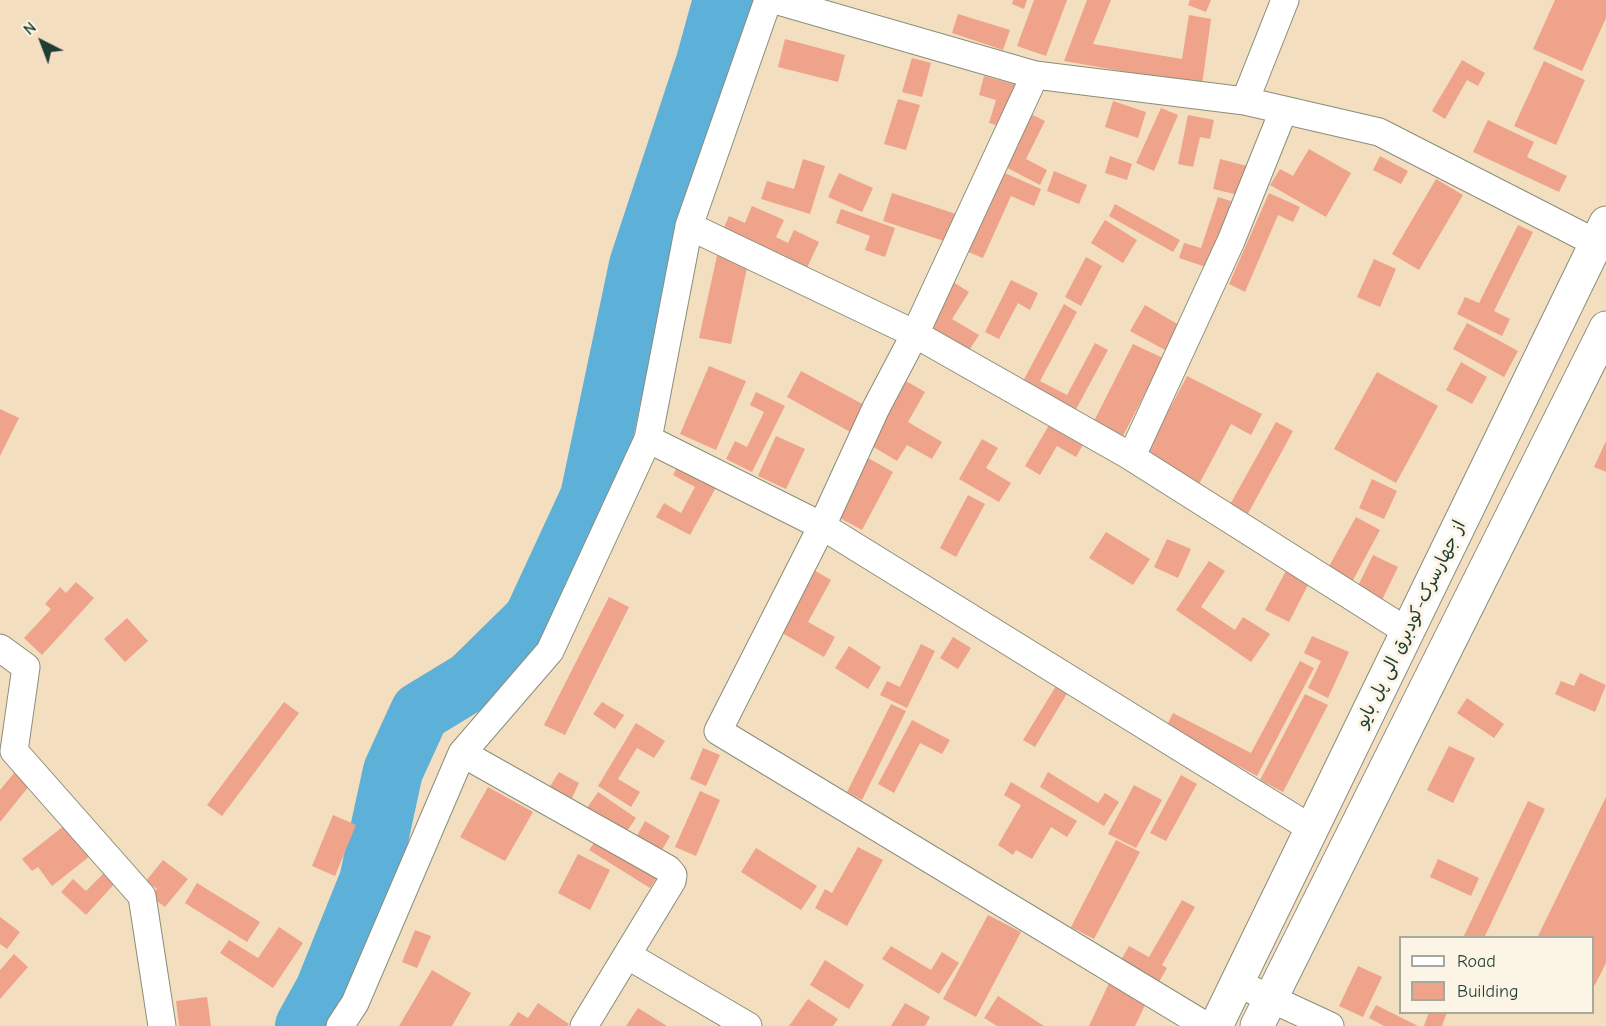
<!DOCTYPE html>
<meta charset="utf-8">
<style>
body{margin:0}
#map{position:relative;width:1606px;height:1026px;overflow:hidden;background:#f3dec0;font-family:"Comic Neue",sans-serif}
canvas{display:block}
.legend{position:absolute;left:1399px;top:936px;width:195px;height:78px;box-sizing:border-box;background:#fcf5e5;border:2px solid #a4ab9e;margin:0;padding:8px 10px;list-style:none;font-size:18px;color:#1f3d34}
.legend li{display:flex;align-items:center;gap:12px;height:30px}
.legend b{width:30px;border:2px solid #a4ab9e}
.north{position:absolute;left:12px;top:12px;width:60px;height:60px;-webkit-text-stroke:4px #fcf5e5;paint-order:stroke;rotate:318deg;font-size:16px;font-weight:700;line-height:24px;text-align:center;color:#1f3d34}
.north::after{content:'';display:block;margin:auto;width:21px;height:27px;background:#1f3d34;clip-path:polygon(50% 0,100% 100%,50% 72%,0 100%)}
</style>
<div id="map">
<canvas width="1606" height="1026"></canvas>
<ul class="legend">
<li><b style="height:8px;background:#fff"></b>Road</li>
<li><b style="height:16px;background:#eea38a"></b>Building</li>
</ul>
<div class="north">N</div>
</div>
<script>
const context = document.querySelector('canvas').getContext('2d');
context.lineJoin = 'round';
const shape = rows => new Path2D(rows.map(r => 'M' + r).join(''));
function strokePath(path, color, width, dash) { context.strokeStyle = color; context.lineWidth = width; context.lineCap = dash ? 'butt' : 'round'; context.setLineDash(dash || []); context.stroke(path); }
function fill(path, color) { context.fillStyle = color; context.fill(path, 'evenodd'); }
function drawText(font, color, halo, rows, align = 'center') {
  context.font = font + ' "Comic Neue","Playpen Sans Arabic",sans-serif'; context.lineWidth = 6; context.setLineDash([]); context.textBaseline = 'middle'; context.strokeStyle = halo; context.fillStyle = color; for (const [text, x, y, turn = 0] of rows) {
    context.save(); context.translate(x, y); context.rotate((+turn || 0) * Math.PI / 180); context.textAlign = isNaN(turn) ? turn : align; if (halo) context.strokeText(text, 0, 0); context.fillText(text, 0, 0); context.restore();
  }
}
const river = shape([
 [305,1026,325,990,369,881,393,771,420,712,471,681,533,620,590,497,639,265,706,62,723,0]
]);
const building = shape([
 [1013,0,1027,0,1024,9,1012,4],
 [1034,0,1067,0,1046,56,1017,46],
 [1087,0,1111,0,1093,44,1182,59,1189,15,1211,19,1202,85,1064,61],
 [1190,0,1211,0,1206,12,1188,5],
 [1555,0,1606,0,1606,18,1582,71,1533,49],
 [958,14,1010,30,1003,50,952,33],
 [785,39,845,55,838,82,778,67],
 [912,58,931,63,922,97,902,92],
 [1462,60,1485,73,1478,86,1467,80,1445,119,1432,111],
 [1544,61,1585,80,1556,145,1514,126],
 [984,76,1021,86,1006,128,989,123,996,100,979,95],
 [898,99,920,105,906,150,884,144],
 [1113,101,1146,112,1138,138,1105,127],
 [1161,108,1178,115,1154,171,1136,163],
 [1027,112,1045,121,1026,159,1047,170,1040,185,1000,164],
 [1188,115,1214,120,1210,139,1200,137,1193,167,1178,164],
 [1488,120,1534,142,1527,157,1567,176,1559,192,1473,152],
 [1309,149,1351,173,1326,217,1270,185,1280,169,1293,176],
 [1110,156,1132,164,1127,180,1105,173],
 [1380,156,1408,171,1401,184,1373,170],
 [803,159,825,166,810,214,761,199,767,181,794,189],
 [1220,159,1247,166,1239,195,1213,189],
 [998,170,1041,189,1034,206,1011,196,983,258,963,250],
 [1054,171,1087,185,1079,204,1047,191],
 [839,173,873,188,862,212,828,197],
 [1436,179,1463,195,1419,270,1392,254],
 [892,193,959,215,950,243,883,221],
 [1269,193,1300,207,1293,222,1278,215,1245,292,1229,284],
 [1218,197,1231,201,1209,268,1179,258,1184,243,1201,248],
 [1115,204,1180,240,1173,252,1109,216],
 [752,206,784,220,776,237,788,243,794,230,819,242,806,270,722,232,729,216,745,223],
 [841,209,895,228,885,257,865,250,870,236,836,223],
 [1105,220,1137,240,1123,263,1091,243],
 [1518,225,1533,232,1494,311,1510,319,1502,336,1457,314,1465,297,1479,303],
 [718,251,749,258,731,344,699,338],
 [1086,257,1102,266,1081,306,1065,297],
 [1374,259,1396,269,1380,307,1357,297],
 [950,280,969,292,952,319,979,335,968,352,923,325],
 [1011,280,1038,293,1030,310,1018,303,999,339,985,332],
 [1064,304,1077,312,1040,381,1067,395,1095,343,1108,350,1074,413,1021,385],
 [1145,305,1179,325,1165,350,1130,331],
 [1467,323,1518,351,1504,377,1453,349],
 [1133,344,1163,358,1121,440,1092,425],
 [1461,362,1487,377,1472,404,1446,390],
 [709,366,746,381,716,450,680,434],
 [801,371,868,407,854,434,787,397],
 [1377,372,1438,406,1396,483,1334,449],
 [1187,376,1262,414,1251,435,1231,424,1197,488,1143,459],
 [906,381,925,392,908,422,942,442,932,459,907,445,897,461,870,445],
 [756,392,785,406,752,472,726,459,735,441,747,447,764,412,750,405],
 [0,409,19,418,0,456],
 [1052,420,1086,440,1076,457,1057,446,1040,475,1025,466],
 [1276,422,1293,431,1245,519,1227,510],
 [776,436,805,449,786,489,758,476],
 [982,439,998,448,986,468,1011,483,999,502,959,479],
 [1606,441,1606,472,1594,467],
 [868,458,893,472,862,530,836,516],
 [680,461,719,482,690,535,656,517,664,503,681,513,695,487,673,475],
 [1372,479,1397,491,1384,519,1359,508],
 [968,495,985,504,956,557,940,548],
 [1356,517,1380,530,1351,584,1327,570],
 [1106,532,1150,559,1133,585,1089,558],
 [1167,539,1191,549,1178,578,1154,567],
 [1373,555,1398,567,1381,602,1356,590],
 [1209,561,1225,571,1201,607,1235,630,1243,617,1270,634,1251,662,1176,610],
 [812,569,831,580,808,622,835,637,824,657,777,630],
 [1287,569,1310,581,1289,622,1265,610],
 [76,582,94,598,42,655,24,638,51,609,45,604,60,587,66,593],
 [609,597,629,607,565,735,544,725],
 [127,618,148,641,125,662,104,639],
 [1312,636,1349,652,1328,698,1308,688,1321,661,1304,653],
 [953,637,971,648,958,669,940,658],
 [921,644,935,651,907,708,880,695,887,681,900,687],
 [849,646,881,667,868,689,835,668],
 [1300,661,1314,668,1257,776,1166,727,1173,713,1251,753],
 [1580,673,1606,685,1595,712,1555,694,1561,681,1574,686],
 [1056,686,1068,692,1035,747,1023,740],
 [1305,694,1328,705,1283,792,1260,780],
 [1467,698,1504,724,1494,738,1457,713],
 [284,702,299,713,222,816,207,805],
 [602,702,624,715,615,729,593,714],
 [891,704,906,711,862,800,847,792],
 [912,720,950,740,942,754,920,743,894,793,878,784],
 [636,723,665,741,654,758,637,748,618,779,640,792,631,807,598,786],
 [1449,746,1475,758,1453,803,1427,790],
 [703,748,720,755,706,786,690,779],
 [559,772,579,783,571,800,549,788],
 [1048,772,1098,803,1105,793,1119,802,1104,826,1040,787],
 [14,773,30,785,0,822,0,790],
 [1181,775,1197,784,1166,841,1150,833],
 [1011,782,1077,821,1067,837,1051,827,1032,859,1016,850,1013,855,998,845,1021,805,1004,795],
 [1134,785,1162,800,1136,848,1108,834],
 [488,787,533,812,505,861,460,837],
 [700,791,720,800,696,856,675,847],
 [598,792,636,818,625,834,587,808],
 [1606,797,1606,963,1595,985,1592,984,1592,938,1537,938],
 [1528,801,1545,809,1484,938,1463,938],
 [333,815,356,825,335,876,312,866],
 [645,821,670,836,659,855,634,841],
 [65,825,90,856,52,886,38,867,32,871,22,859],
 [599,836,659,874,650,888,589,850],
 [1116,840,1140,852,1094,939,1071,927],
 [858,847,883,860,847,926,815,908,825,889,832,893],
 [756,848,817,886,801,910,741,872],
 [578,854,610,870,590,910,558,893],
 [1438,859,1479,878,1471,896,1430,877],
 [163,860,188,879,165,907,151,897,157,889,146,881],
 [105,872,116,882,86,915,61,892,73,879,86,891],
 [197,883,260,922,247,942,185,903],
 [1182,900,1195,907,1162,965,1167,968,1159,982,1121,960,1129,946,1149,957],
 [988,915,1021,932,976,1017,943,999],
 [0,917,20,932,7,949,0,944],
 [279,927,303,943,273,988,220,953,229,940,258,958],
 [415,930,431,936,417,968,402,962],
 [891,946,931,970,942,952,959,963,939,994,882,959],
 [14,954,28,967,0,999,0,970],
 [825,960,864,985,849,1009,810,985],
 [1358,966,1382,977,1363,1017,1339,1006],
 [432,970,471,993,452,1026,399,1026],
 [1110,981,1148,999,1135,1026,1089,1026],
 [998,996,1044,1026,997,1026,984,1018],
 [207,997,211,1026,179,1026,176,1001],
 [808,999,838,1019,833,1026,789,1026],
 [538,1003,569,1024,567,1026,509,1026,518,1012,528,1018],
 [905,1003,930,1017,925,1026,891,1026],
 [1376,1005,1418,1026,1384,1026,1369,1018],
 [638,1008,667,1026,626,1026],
 [1429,1012,1447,1012,1442,1026,1424,1026]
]);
const street = shape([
 [775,0,1035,75,1245,101,1379,132,1596,243],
 [1035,75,915,334,876,408,822,526,718,731,1206,1026],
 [1245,101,1285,0],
 [689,226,915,334,1130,456,1408,632],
 [648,439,822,526,1312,829],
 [1130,456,1136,447,1231,241,1280,119,1282,110],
 [0,648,26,667,14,751,142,896,162,1026],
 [462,753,668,869,673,875,672,881,627,955],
 [1237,983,1330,1026],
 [340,1026,355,1003,462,753,550,651,648,439,689,226,768,0],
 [584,1026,627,955,748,1026]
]);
const secondary = shape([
 [1216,1026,1606,223],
 [1257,1026,1606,328]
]);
const streetNames = [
 ["از جهارسرک-کودبرق الی پل بایو",1411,624,-64]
];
strokePath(river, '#5db0d8', 60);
fill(building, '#eea38a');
strokePath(street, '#898e7a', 29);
strokePath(secondary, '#898e7a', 35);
strokePath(street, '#fff', 27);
strokePath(secondary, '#fff', 33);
drawText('18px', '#1f3d34', '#fcf5e5', streetNames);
</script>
